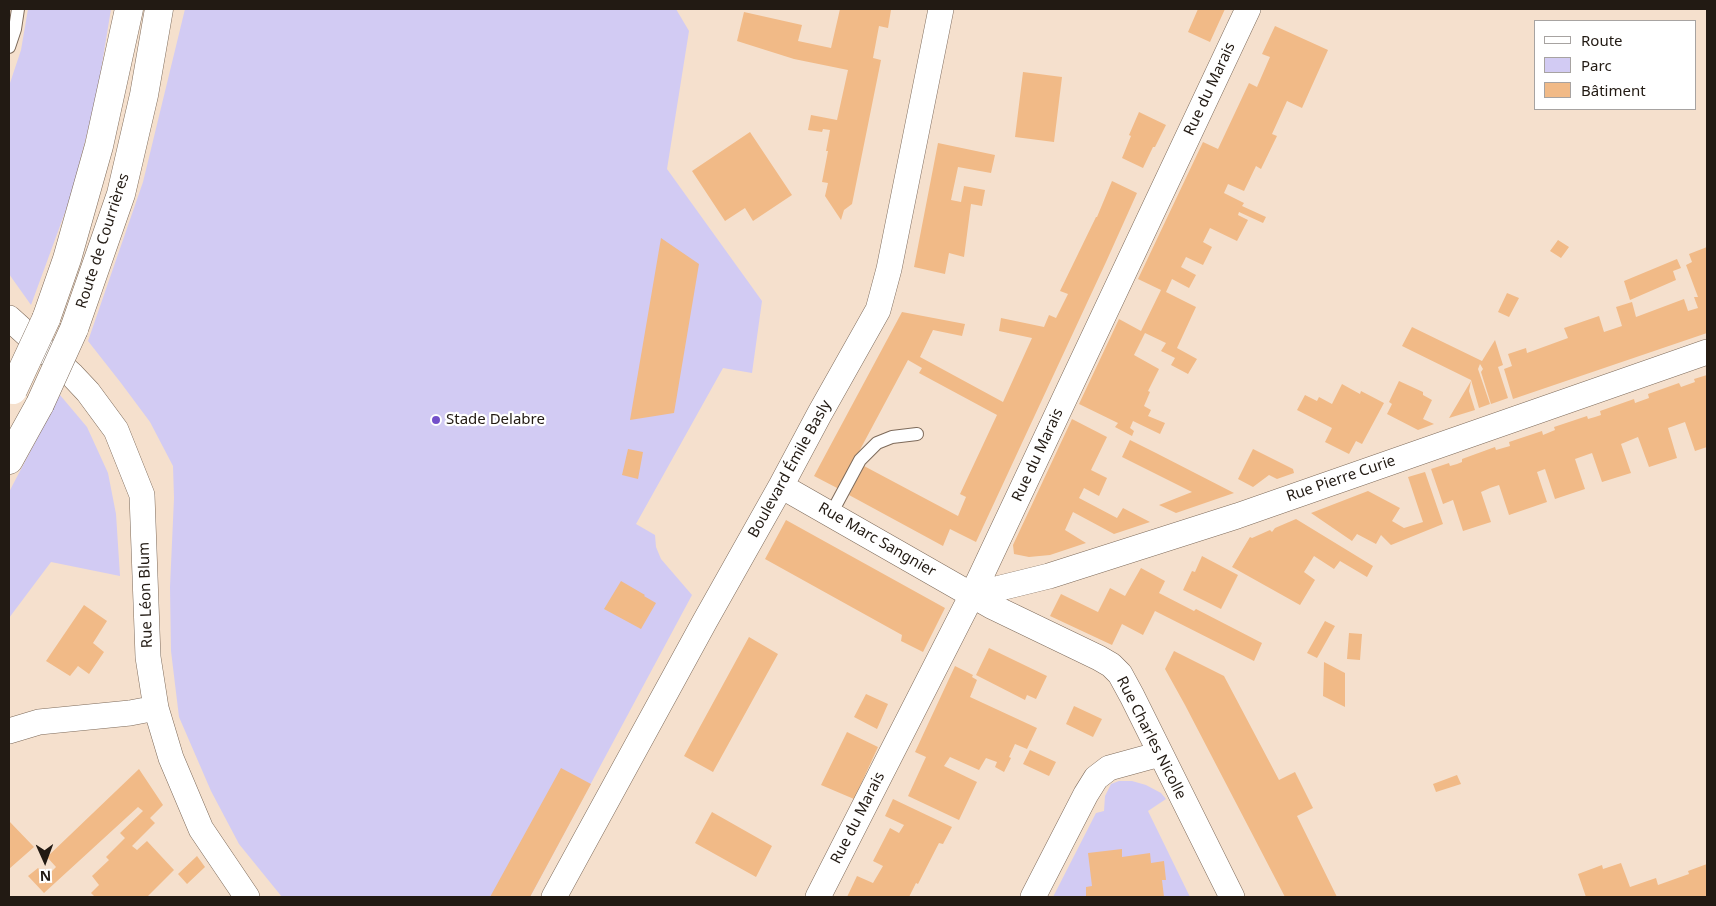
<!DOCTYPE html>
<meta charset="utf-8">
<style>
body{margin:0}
#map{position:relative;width:1716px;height:906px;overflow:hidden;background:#f5e0cd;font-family:"Noto Sans",sans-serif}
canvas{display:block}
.frame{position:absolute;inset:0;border:10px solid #221a13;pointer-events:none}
.legend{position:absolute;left:1534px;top:20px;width:162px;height:90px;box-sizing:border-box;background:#fff;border:1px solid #a7a3a1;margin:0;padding:6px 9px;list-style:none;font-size:15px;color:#221a13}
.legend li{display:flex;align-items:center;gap:10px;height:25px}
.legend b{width:25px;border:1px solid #a7a3a1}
.north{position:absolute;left:20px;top:836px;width:50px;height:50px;-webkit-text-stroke:4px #fff;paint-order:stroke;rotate:178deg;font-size:14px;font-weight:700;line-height:20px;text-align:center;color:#221a13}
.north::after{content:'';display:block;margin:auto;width:18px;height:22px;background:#221a13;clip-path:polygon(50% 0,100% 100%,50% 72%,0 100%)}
</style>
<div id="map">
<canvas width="1716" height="906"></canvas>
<div class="frame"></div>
<ul class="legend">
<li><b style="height:6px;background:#fff"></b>Route</li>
<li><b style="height:14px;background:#d2cbf3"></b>Parc</li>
<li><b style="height:14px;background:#f1ba87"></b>Bâtiment</li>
</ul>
<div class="north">N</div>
</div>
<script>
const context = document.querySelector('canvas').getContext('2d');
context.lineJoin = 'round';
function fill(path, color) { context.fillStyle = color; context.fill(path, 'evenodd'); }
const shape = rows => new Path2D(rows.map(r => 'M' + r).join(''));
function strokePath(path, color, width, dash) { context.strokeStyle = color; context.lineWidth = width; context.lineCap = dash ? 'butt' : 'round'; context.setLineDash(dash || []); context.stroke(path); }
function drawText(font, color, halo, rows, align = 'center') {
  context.font = font + ' "Noto Sans",sans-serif'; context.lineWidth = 4.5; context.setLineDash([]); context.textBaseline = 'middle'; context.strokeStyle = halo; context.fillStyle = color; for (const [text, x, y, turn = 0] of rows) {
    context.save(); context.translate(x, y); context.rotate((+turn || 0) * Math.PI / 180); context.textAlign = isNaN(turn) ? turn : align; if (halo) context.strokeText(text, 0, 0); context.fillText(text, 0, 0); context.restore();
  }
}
const green = shape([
 [28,9,111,9,97,95,71,196,31,305,9,274,9,86,21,50],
 [185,9,676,9,689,31,667,169,762,301,752,373,723,368,636,524,655,535,656,547,661,559,692,595,530,897,282,897,239,844,211,791,179,717,171,651,170,587,174,498,173,466,150,422,121,383,88,341,143,182],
 [60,395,87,427,108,473,116,514,120,576,51,562,9,618,9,492],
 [1119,781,1132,781,1146,785,1161,793,1166,799,1148,811,1190,897,1053,897,1096,813,1104,811,1105,796,1111,784]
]);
const building = shape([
 [840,9,882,9,891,10,888,28,879,26,873,58,881,60,852,204,844,210,841,220,825,196,828,183,822,182,828,151,826,151,830,130,823,129,822,132,808,130,811,115,837,120,848,70,794,59,737,41,744,12,802,25,798,41,831,48],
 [1198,9,1225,9,1210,42,1188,32],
 [1275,26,1328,50,1302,108,1287,101,1272,134,1277,136,1261,169,1256,166,1244,191,1228,184,1224,193,1244,203,1242,206,1266,217,1263,223,1239,212,1238,215,1248,220,1237,241,1210,228,1203,242,1212,247,1203,265,1186,257,1181,267,1196,275,1189,288,1172,279,1166,292,1196,307,1177,348,1197,359,1188,374,1171,365,1175,358,1161,351,1166,343,1145,333,1134,355,1159,369,1148,391,1150,392,1144,406,1151,410,1148,416,1165,423,1160,434,1133,421,1130,428,1134,431,1132,436,1115,427,1118,423,1079,404,1119,319,1141,331,1161,290,1138,279,1203,142,1218,149,1249,83,1257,87,1270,57,1262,54],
 [1023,72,1062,77,1054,142,1015,137],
 [1139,112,1166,125,1155,147,1153,147,1143,168,1122,158,1131,136,1129,135],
 [750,132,792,195,753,221,745,208,725,221,692,171],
 [938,143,995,155,991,173,958,167,951,200,961,202,964,186,985,190,982,206,971,204,964,257,949,253,945,274,914,267],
 [1112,181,1137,193,1106,262,976,542,950,529,943,546,849,495,864,466,958,516,966,497,960,494,997,415,919,373,922,368,908,360,839,489,814,476,902,312,965,324,962,336,933,330,920,357,1003,402,1032,338,999,331,1001,318,1044,327,1049,315,1056,318,1068,294,1060,291,1096,217,1097,217],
 [661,238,699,264,674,413,630,420],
 [1558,240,1569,247,1561,258,1550,251],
 [1707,247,1707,333,1513,399,1504,369,1512,366,1508,354,1526,348,1527,353,1568,338,1564,328,1599,316,1604,332,1622,326,1616,307,1632,302,1636,317,1684,299,1688,311,1698,308,1694,297,1698,297,1686,265,1692,262,1689,254],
 [1677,259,1681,268,1673,271,1676,280,1630,300,1624,281],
 [1507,293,1519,298,1509,317,1498,312],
 [1412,327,1482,361,1495,340,1503,365,1498,367,1508,398,1491,404,1481,372,1483,369,1480,364,1478,369,1490,404,1479,408,1471,380,1402,346],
 [1707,375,1707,447,1695,451,1685,422,1668,428,1677,458,1649,467,1638,437,1621,444,1631,473,1602,482,1592,453,1575,459,1585,489,1555,499,1545,469,1537,472,1547,502,1509,515,1499,485,1490,488,1481,492,1491,522,1463,531,1453,500,1443,504,1431,469,1449,463,1450,466,1457,464,1462,462,1462,459,1495,447,1496,450,1510,446,1509,442,1542,431,1543,435,1555,430,1554,427,1587,416,1588,419,1595,417,1601,415,1600,411,1634,399,1635,403,1649,398,1648,394,1679,383,1681,387,1695,382,1694,379],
 [1399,381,1423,392,1423,395,1432,400,1423,419,1434,424,1418,430,1387,414,1392,404,1389,402],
 [1471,381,1469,391,1475,410,1449,418],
 [1342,384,1360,394,1361,391,1384,403,1362,444,1356,441,1349,454,1325,442,1332,428,1297,410,1305,395,1317,401,1319,397,1332,404],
 [1072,419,1107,437,1091,470,1107,478,1099,496,1084,488,1079,498,1117,518,1123,508,1150,522,1114,534,1073,512,1065,530,1086,543,1050,555,1029,557,1014,554,1013,545],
 [1130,440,1156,453,1234,493,1176,513,1159,505,1192,492,1122,457],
 [628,449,643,452,638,479,622,475],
 [1253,449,1293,469,1294,473,1277,479,1269,475,1253,487,1238,479],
 [1425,472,1443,524,1391,545,1381,535,1376,544,1357,534,1352,541,1311,513,1368,491,1400,508,1392,521,1404,528,1423,522,1408,477],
 [1296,519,1373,566,1367,577,1340,561,1334,569,1314,556,1304,572,1315,580,1300,605,1232,567,1250,537,1252,538,1270,530,1272,532,1275,528],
 [786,520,945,608,923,652,901,641,902,635,765,559],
 [1202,556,1238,575,1221,609,1183,590,1192,571,1195,572],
 [1141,568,1165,581,1159,593,1194,611,1196,609,1262,643,1254,661,1155,611,1143,635,1122,624,1112,645,1050,616,1061,594,1098,612,1110,588,1125,596],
 [621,581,645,595,644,596,656,603,641,629,604,609],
 [84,605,107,621,93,643,104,652,89,674,78,666,70,676,46,661],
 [1325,621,1335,626,1317,658,1307,653],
 [1349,633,1362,634,1360,660,1347,659],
 [749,637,778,654,713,772,684,756],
 [989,648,1047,676,1036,699,1027,695,1025,700,976,675],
 [1174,651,1224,676,1279,780,1295,772,1313,808,1297,816,1337,897,1285,897,1185,705,1165,669],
 [1324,662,1345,673,1345,707,1323,696],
 [955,666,973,675,972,677,977,680,970,697,1037,728,1027,749,1015,744,1009,757,1011,758,1004,772,995,767,997,762,986,758,979,770,950,757,944,766,977,782,959,820,908,796,926,757,915,752],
 [866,694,888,704,877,729,854,717],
 [1074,706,1102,719,1093,737,1066,724],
 [847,732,878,747,854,799,821,785],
 [1030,750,1056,762,1049,776,1023,764],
 [561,768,591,784,530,897,490,897],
 [139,769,163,805,150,818,155,823,132,846,137,850,147,841,174,870,147,897,130,897,129,896,128,897,95,897,91,893,99,885,92,876,109,860,106,857,125,838,120,833,143,811,138,807,44,893,28,876,38,868,46,877,56,867,47,857],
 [1457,775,1461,784,1436,792,1433,784],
 [893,799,952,827,943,844,939,843,918,884,916,883,909,897,847,897,857,876,873,883,883,866,873,861,890,828,899,833,904,825,885,816],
 [712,812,772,846,756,877,695,843],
 [9,821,34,847,9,869],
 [1122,849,1122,857,1150,853,1151,863,1164,861,1166,880,1162,880,1164,897,1086,897,1086,887,1092,886,1088,853],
 [197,856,205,867,187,884,178,874],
 [1621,863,1630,887,1656,878,1658,885,1689,874,1688,871,1707,864,1707,897,1586,897,1578,874,1602,865,1603,869]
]);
const service = shape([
 [9,47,15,29,18,9],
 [831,514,860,460,877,443,892,437,917,434]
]);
const minor = shape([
 [9,318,72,375,88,392,116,430,142,495,148,657,156,708,171,758,201,829,247,897],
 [781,486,991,606,1099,658,1111,665,1120,674,1132,696,1232,897],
 [972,595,1049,576,1237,516,1707,352],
 [9,731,39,722,130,713,156,708],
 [554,897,705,621,781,486,820,413,878,310,889,269,941,9],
 [818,897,972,595,1248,9],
 [1033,897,1086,794,1096,778,1109,768,1160,754]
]);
const secondary = shape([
 [46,319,67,259,99,146,129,9],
 [74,329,121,194,144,95,159,9],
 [9,460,40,404]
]);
const secondaryBridge = shape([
 [13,390,46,319],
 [40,404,74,329]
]);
const markers = [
 [436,420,5,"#7450ca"]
];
const streetNames = [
 ["Rue du Marais",1210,89,-65],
 ["Route de Courrières",103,241,-72],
 ["Rue du Marais",1038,455,-65],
 ["Boulevard Émile Basly",790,469,-61],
 ["Rue Pierre Curie",1341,479,-19],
 ["Rue Marc Sangnier",877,540,30],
 ["Rue Léon Blum",146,595,-92],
 ["Rue Charles Nicolle",1151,738,63],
 ["Rue du Marais",858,818,-63]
];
const poiNames = [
 ["Stade Delabre",446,420]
];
fill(green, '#d2cbf3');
fill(building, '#f1ba87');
strokePath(service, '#7d6a5a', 14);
strokePath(minor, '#7d6a5a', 26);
strokePath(secondary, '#7d6a5a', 29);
strokePath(service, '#fff', 12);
strokePath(minor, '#fff', 25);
strokePath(secondary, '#fff', 28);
strokePath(secondaryBridge, '#7d6a5a', 29, []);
strokePath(secondaryBridge, '#fff', 28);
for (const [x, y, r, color] of markers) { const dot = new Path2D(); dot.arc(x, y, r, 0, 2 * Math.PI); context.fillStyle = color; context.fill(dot); strokePath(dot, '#fff', 2); }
drawText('15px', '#221a13', '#fff', streetNames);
drawText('15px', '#221a13', '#fff', poiNames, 'left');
</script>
